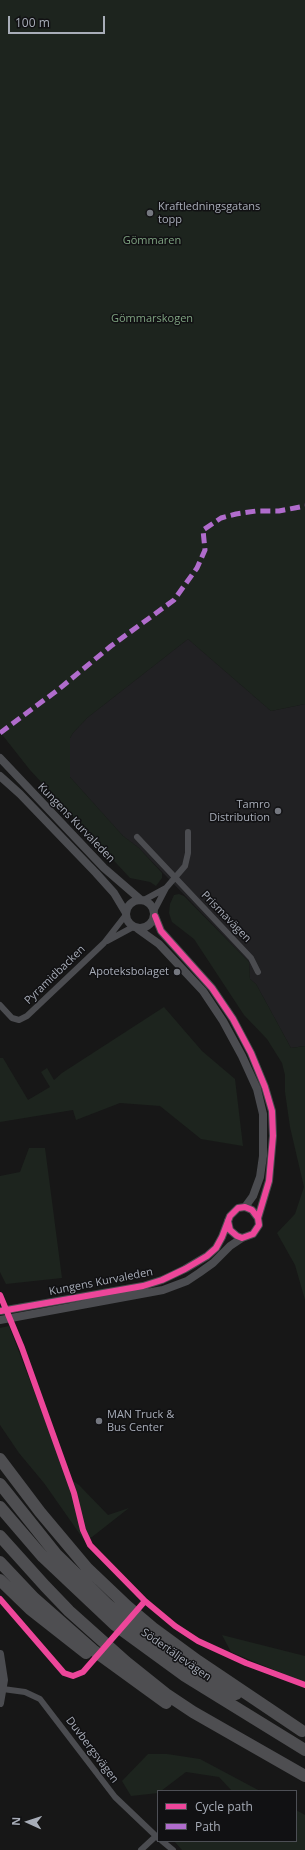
<!DOCTYPE html>
<meta charset="utf-8">
<style>
body{margin:0}
#map{position:relative;width:305px;height:1850px;overflow:hidden;background:#171717;font-family:"Open Sans",sans-serif}
canvas{display:block}
.legend{position:absolute;left:157px;top:1790px;width:140px;height:52px;box-sizing:border-box;background:#111113;border:1px solid #4d4f55;margin:0;padding:5px 7px;list-style:none;font-size:12px;color:#a8adb8}
.legend li{display:flex;align-items:center;gap:8px;height:20px}
.legend b{width:20px;border:1px solid #4d4f55}
.north{position:absolute;left:8px;top:1802px;width:40px;height:40px;-webkit-text-stroke:3px #111113;paint-order:stroke;rotate:273deg;font-size:11px;font-weight:700;line-height:16px;text-align:center;color:#a8adb8}
.north::after{content:'';display:block;margin:auto;width:14px;height:18px;background:#a8adb8;clip-path:polygon(50% 0,100% 100%,50% 72%,0 100%)}
.scale{position:absolute;left:8px;top:16px;width:97px;height:18px;box-sizing:border-box;border:2px solid #a8adb8;border-top:0;padding-left:5px;font-size:12px;line-height:14px;white-space:nowrap;color:#a8adb8;-webkit-text-stroke:3px #111113;paint-order:stroke}
</style>
<div id="map">
<canvas width="305" height="1850"></canvas>
<ul class="legend">
<li><b style="height:5px;background:#ed469a"></b>Cycle path</li>
<li><b style="height:5px;background:#b06ccc"></b>Path</li>
</ul>
<div class="north">N</div>
<div class="scale">100 m</div>
</div>
<script>
const context = document.querySelector('canvas').getContext('2d');
context.lineJoin = 'round';
function fill(path, color) { context.fillStyle = color; context.fill(path, 'evenodd'); }
const shape = rows => new Path2D(rows.map(r => 'M' + r).join(''));
function strokePath(path, color, width, dash) { context.strokeStyle = color; context.lineWidth = width; context.lineCap = dash ? 'butt' : 'round'; context.setLineDash(dash || []); context.stroke(path); }
function drawText(font, color, halo, rows, align = 'center') {
  context.font = font + ' "Open Sans",sans-serif'; context.lineWidth = 3; context.setLineDash([]); context.textBaseline = 'middle'; context.strokeStyle = halo; context.fillStyle = color; for (const [text, x, y, turn = 0] of rows) {
    context.save(); context.translate(x, y); context.rotate((+turn || 0) * Math.PI / 180); context.textAlign = isNaN(turn) ? turn : align; if (halo) context.strokeText(text, 0, 0); context.fillText(text, 0, 0); context.restore();
  }
}
const built = shape([
 [188,639,271,711,305,704,305,1046,291,1048,256,984,250,979,249,962,139,848,123,836,70,777,70,738,73,733,87,718]
]);
const green = shape([
 [0,0,305,0,305,704,271,711,188,639,87,718,73,733,70,738,70,777,123,836,139,848,162,873,162,878,156,886,150,882,130,878,30,770,0,732],
 [179,894,184,896,249,962,250,979,256,984,291,1048,305,1046,305,1300,295,1265,277,1233,295,1214,304,1187,290,1127,285,1092,285,1075,282,1063,267,1039,244,1015,194,939,172,922,169,913,170,904,174,895],
 [164,1007,202,1051,235,1079,243,1146,201,1139,160,1106,120,1103,76,1120,73,1110,0,1122,0,1058,3,1058,28,1100,50,1087,41,1072,47,1068,54,1080,62,1073],
 [29,1148,45,1148,62,1278,6,1284,0,1272,0,1176,20,1172],
 [9,1326,67,1477,79,1485,108,1515,129,1508,92,1537,84,1540,44,1483,19,1453,0,1425,0,1328],
 [222,1635,305,1656,305,1683,231,1652],
 [148,1754,167,1754,200,1759,260,1791,232,1791,219,1777,186,1772,161,1791,158,1791,158,1793,131,1796,122,1781],
 [296,1810,305,1815,305,1850,182,1850,174,1841,296,1841]
]);
const minor = shape([
 [137,837,251,958,258,972],
 [144,900,166,888,185,866,188,853,188,832],
 [154,911,166,888],
 [107,941,133,927],
 [0,1005,12,1018,19,1020,27,1016,104,943,125,916],
 [3,1689,25,1692,40,1699,115,1797,158,1838],
 [162,1841,173,1850],
 [141,1850,156,1836]
]);
const tertiary = shape([
 [0,758,104,868,141,900],
 [0,776,20,794,96,873,114,893,126,913],
 '126 914a14 14 0 1 1 28 0a14 14 0 1 1-28 0Z',
 [155,916,161,931,212,988,233,1019,251,1053,265,1087,272,1111,273,1136,269,1181,258,1218],
 [138,929,159,944,203,991,223,1021,242,1056,257,1089,263,1114,263,1156,260,1177,253,1196,245,1207],
 [0,1311,143,1286,162,1280,185,1269,207,1256,216,1248,222,1237,230,1216,238,1208,245,1207,252,1210,258,1218,259,1225,253,1234,242,1238,237,1236,230,1230,228,1221],
 [0,1320,163,1290,187,1281,199,1273,213,1263,230,1246,242,1238],
 [0,1654,4,1680,0,1703]
]);
const motorway = shape([
 [0,1459,40,1512,87,1568,127,1606,153,1628,198,1661,302,1731],
 [0,1484,56,1554,108,1605,165,1650,236,1694],
 [0,1507,43,1557,115,1625,185,1676,305,1750],
 [0,1536,45,1586,69,1611,126,1662,166,1694,193,1712,305,1776],
 [0,1562,34,1598,93,1650,166,1703],
 [0,1580,30,1609,86,1653]
]);
const quiet = shape([
 [0,733,59,689,111,646,174,600,197,568,205,550,203,530,221,518,236,514,256,511,279,511,305,506]
]);
const cycleway = shape([
 [155,916,161,931,212,988,233,1019,251,1053,265,1087,272,1111,273,1136,269,1181,258,1218],
 [0,1295,22,1348,74,1493,83,1530,90,1545,145,1601,175,1626,198,1641,246,1663,305,1685],
 [1,1311,143,1286,162,1280,185,1269,207,1256,216,1248,222,1237,230,1216,238,1208,245,1207,252,1210,258,1218,259,1225,253,1234,242,1238,237,1236,230,1230,228,1221],
 [0,1599,64,1673,73,1676,83,1672,145,1601]
]);
const markers = [
 [150,213,4,"#757880"],
 [278,811,4,"#757880"],
 [177,972,4,"#757880"],
 [99,1421,4,"#757880"]
];
const poiNames = [
 ["Kraftledningsgatans",158,207],
 ["topp",158,220],
 ["Tamro",270,805,"right"],
 ["Distribution",270,818,"right"],
 ["Apoteksbolaget",169,972,"right"],
 ["MAN Truck &",107,1415],
 ["Bus Center",107,1428]
];
const parkNames = [
 ["Gömmaren",152,241],
 ["Gömmarskogen",152,319]
];
const streetNames = [
 ["Kungens Kurvaleden",76,823,46],
 ["Prismavägen",226,917,46],
 ["Pyramidbacken",55,975,-44],
 ["Kungens Kurvaleden",101,1282,-11],
 ["Södertäljevägen",176,1655,35],
 ["Duvbergsvägen",92,1750,53]
];
fill(built, '#212123');
fill(green, '#1d241e');
strokePath(minor, '#4b4c50', 6);
strokePath(tertiary, '#4b4c50', 8);
strokePath(motorway, '#4e4e51', 12);
strokePath(quiet, '#b06ccc', 5, [10, 5]);
strokePath(cycleway, '#ed469a', 6);
for (const [x, y, r, color] of markers) { const dot = new Path2D(); dot.arc(x, y, r, 0, 2 * Math.PI); context.fillStyle = color; context.fill(dot); strokePath(dot, '#111113', 1.5); }
drawText('11px', '#a8adb8', '#111113', poiNames, 'left');
drawText('11px', '#7fa381', '#111113', parkNames);
drawText('11px', '#a8adb8', '#111113', streetNames);
</script>
